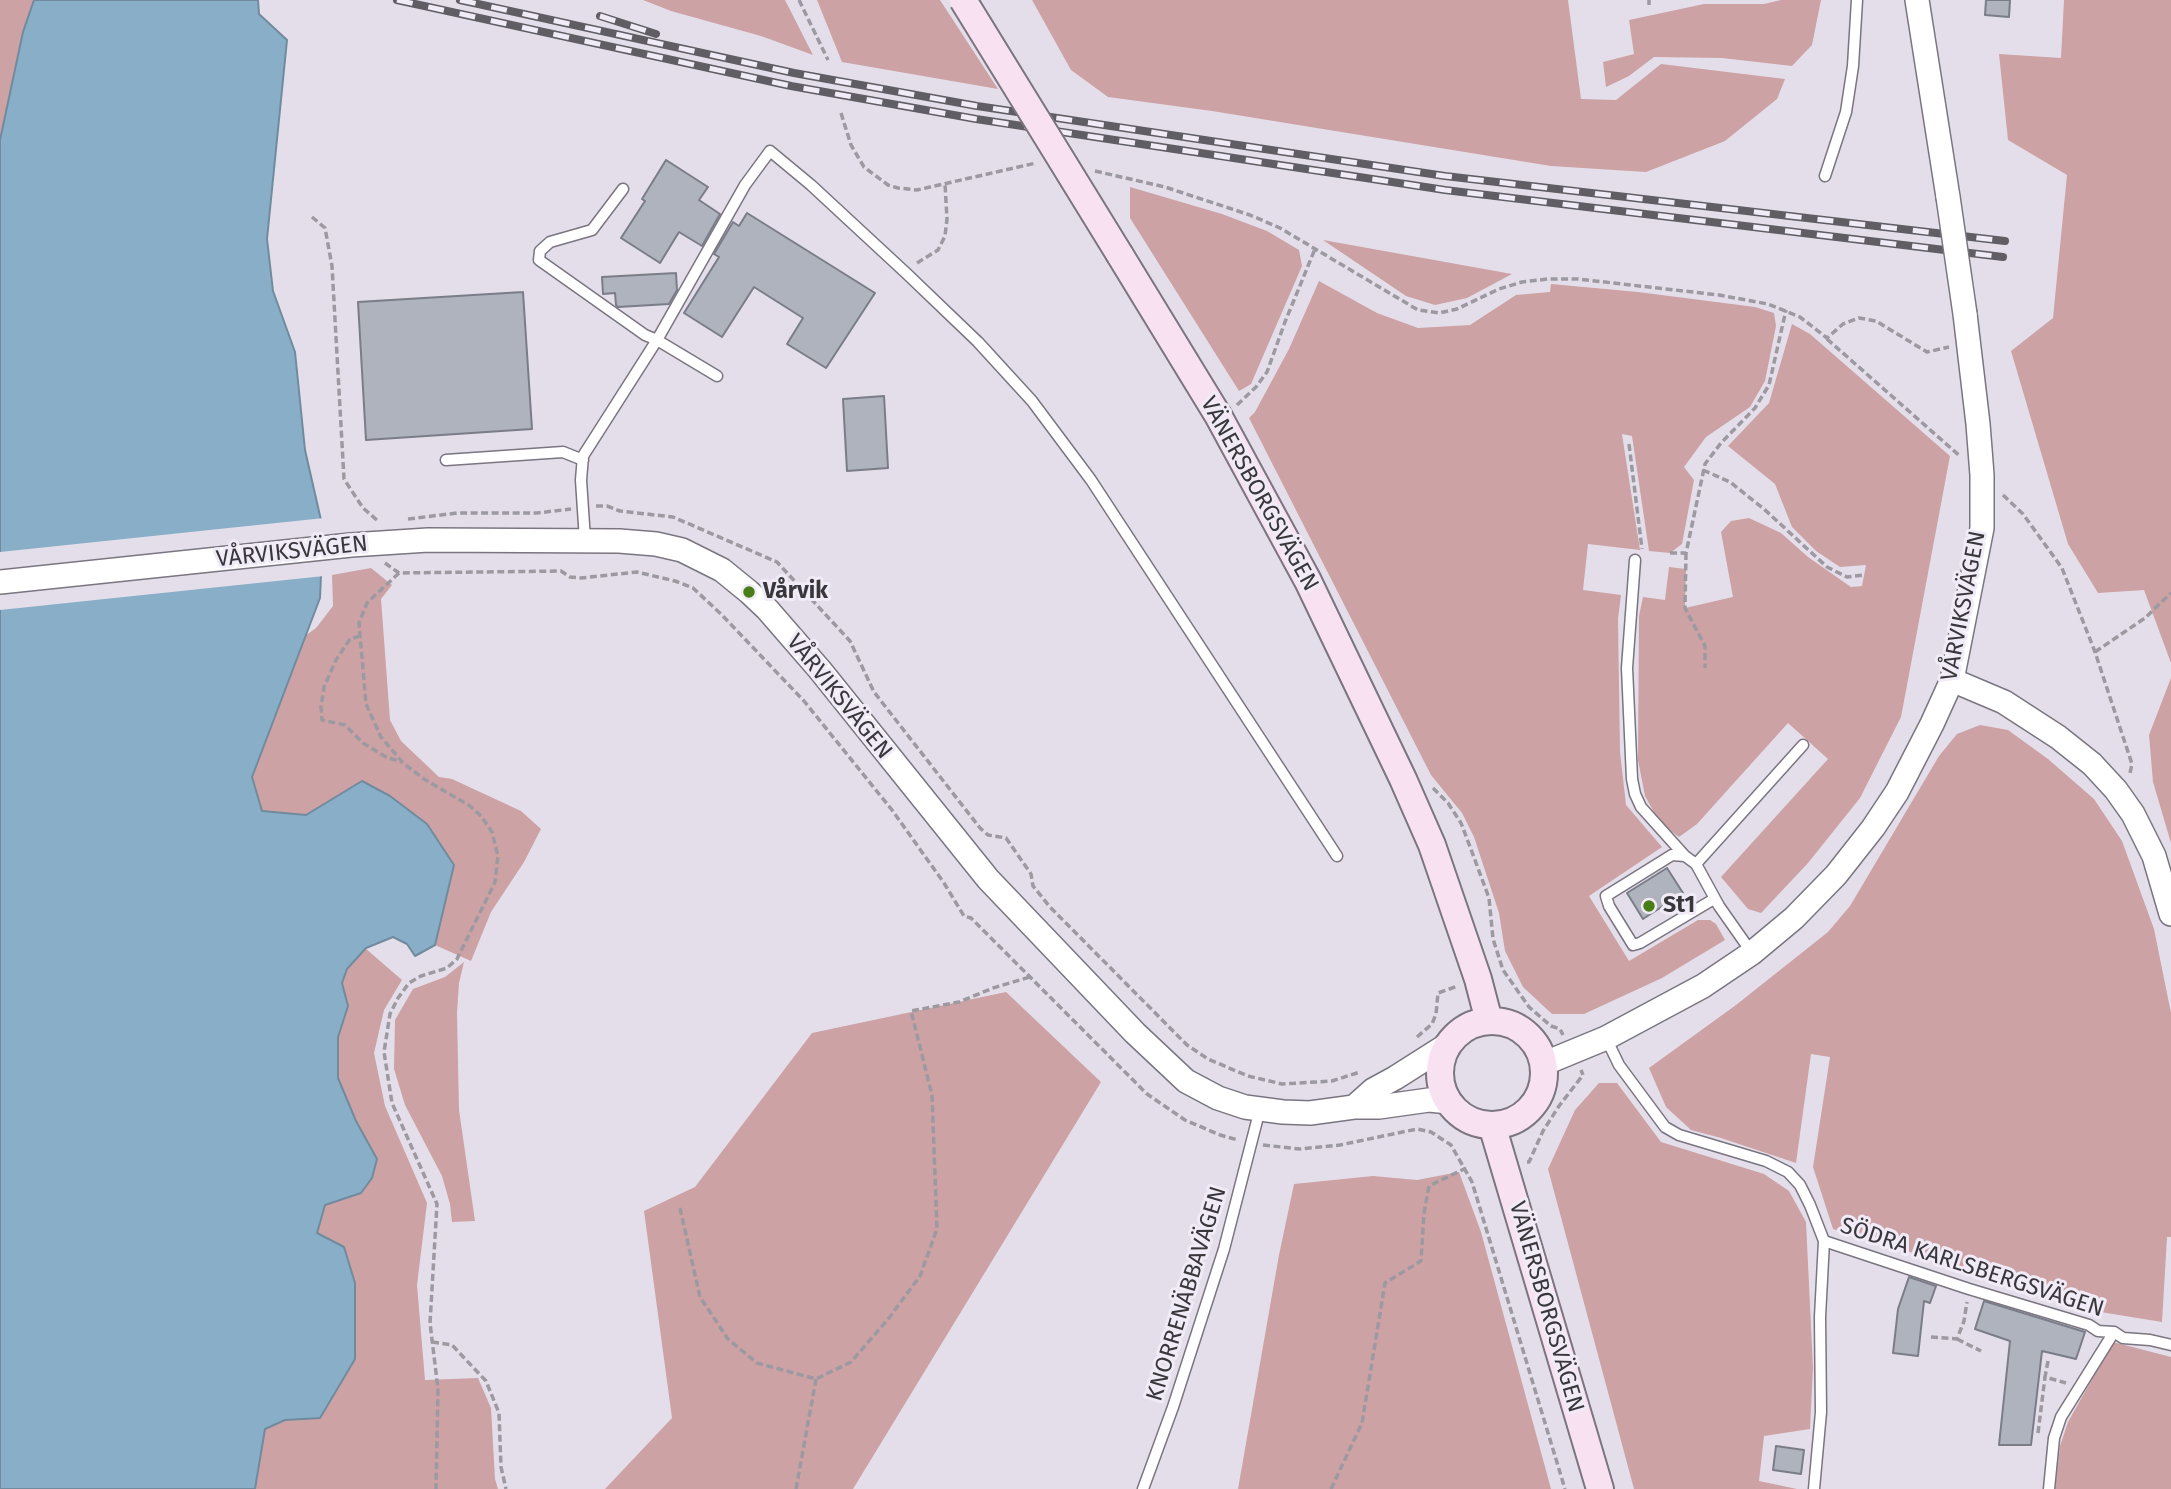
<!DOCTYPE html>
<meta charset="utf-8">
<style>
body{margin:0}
canvas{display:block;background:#e3dee9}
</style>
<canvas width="2171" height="1489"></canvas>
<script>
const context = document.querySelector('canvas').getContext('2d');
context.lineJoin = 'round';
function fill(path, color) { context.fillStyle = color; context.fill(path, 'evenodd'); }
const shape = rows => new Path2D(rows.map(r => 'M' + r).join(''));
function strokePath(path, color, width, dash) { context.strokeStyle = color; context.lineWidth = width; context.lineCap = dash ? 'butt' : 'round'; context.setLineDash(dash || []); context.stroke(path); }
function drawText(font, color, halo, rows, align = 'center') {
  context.font = font + ' "Fira Sans",sans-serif'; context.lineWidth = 6; context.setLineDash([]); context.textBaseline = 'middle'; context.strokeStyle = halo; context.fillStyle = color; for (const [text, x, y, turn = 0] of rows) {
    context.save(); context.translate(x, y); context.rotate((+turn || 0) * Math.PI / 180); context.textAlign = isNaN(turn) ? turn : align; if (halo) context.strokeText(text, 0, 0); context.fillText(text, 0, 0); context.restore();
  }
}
const green = shape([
 [0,0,34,0,23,32,0,140],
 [643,0,785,0,813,55,761,36,671,11],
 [817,0,940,0,998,89,842,62],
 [1032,0,1568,0,1581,99,1616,100,1661,64,1785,79,1777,99,1725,141,1646,172,1551,166,1212,111,1108,97,1071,70],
 [1781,0,1821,0,1812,45,1792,66,1722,58,1654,57,1629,76,1606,87,1603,62,1634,54,1629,20,1704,4,1764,4],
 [2064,0,2171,0,2171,663,2144,590,2098,593,2068,544,2011,351,2053,318,2067,175,2008,140,1999,54,2061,58],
 [1130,187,1222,214,1267,231,1299,250,1302,266,1251,384,1239,391,1130,218],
 [1323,240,1512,274,1467,298,1435,305,1406,296],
 [1319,281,1377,313,1418,328,1470,325,1516,295,1550,292,1551,284,1638,292,1755,307,1774,313,1776,326,1765,381,1750,407,1706,437,1684,467,1694,480,1682,544,1670,553,1649,551,1632,436,1622,434,1640,550,1588,544,1583,590,1621,595,1618,619,1620,752,1626,805,1662,847,1589,896,1629,961,1698,920,1710,920,1716,924,1725,940,1662,978,1584,1014,1552,1014,1523,987,1505,951,1499,913,1474,837,1462,813,1431,775,1249,418,1255,412,1289,349],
 [1792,324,1810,334,1950,456,1901,717,1860,798,1808,863,1761,913,1748,909,1721,877,1828,759,1788,723,1697,824,1679,837,1660,823,1645,796,1638,760,1639,616,1643,597,1665,600,1669,567,1686,569,1685,608,1733,597,1721,532,1731,521,1749,518,1781,533,1808,557,1851,587,1862,586,1866,565,1840,567,1816,551,1792,527,1775,484,1728,446,1769,403],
 [371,568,392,585,381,599,390,720,401,741,439,777,452,779,521,811,541,829,524,862,491,912,471,961,435,945,454,865,362,781,306,815,262,811,252,777,305,636,316,628,333,606,332,575],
 [2171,678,2171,843,2153,782,2149,735],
 [1980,725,2008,730,2048,759,2094,799,2122,841,2154,929,2171,1013,2171,1237,2167,1237,2162,1322,2076,1308,1964,1268,1833,1229,1813,1167,1830,1057,1811,1054,1796,1163,1721,1138,1691,1130,1666,1107,1649,1068,1736,1005,1828,932,1850,906,1939,756,1957,734],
 [365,948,402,980,384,1010,374,1053,385,1106,427,1203,417,1285,425,1380,478,1378,491,1408,495,1479,498,1489,255,1489,265,1429,285,1420,320,1417,317,1233,325,1205,361,1193,377,1159,356,1121,338,1078,338,1037,348,1006,342,983,347,970],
 [464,962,459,983,457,1013,459,1110,475,1221,452,1222,450,1204,442,1176,405,1105,394,1069,395,1020,413,989,445,977],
 [1006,992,1101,1082,853,1489,605,1489,672,1418,644,1211,695,1187,812,1033],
 [1599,1083,1617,1083,1661,1142,1764,1174,1789,1191,1806,1222,1813,1368,1810,1429,1764,1436,1759,1481,1797,1489,1634,1489,1548,1169,1575,1110],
 [1459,1172,1481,1232,1551,1489,1238,1489,1279,1255,1294,1184,1373,1176,1417,1180],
 [2113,1342,2171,1357,2171,1489,2055,1489,2060,1446,2068,1422]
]);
const water = shape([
 [34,0,258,0,259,14,287,40,267,239,273,291,295,352,305,450,323,529,320,598,252,777,262,811,306,815,362,781,390,796,427,824,454,865,435,945,415,956,407,944,393,937,366,948,347,969,342,983,348,1006,338,1037,338,1078,356,1121,377,1159,372,1178,361,1193,325,1205,317,1233,344,1247,355,1283,355,1359,320,1418,285,1420,265,1429,255,1489,0,1489,0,140,23,32,34,0]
]);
const pier = shape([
 [324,518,327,529,324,576,0,610,0,552]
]);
const building = shape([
 [1986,0,2010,0,2009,17,1985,15,1986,0],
 [666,160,708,187,699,200,720,214,702,246,679,232,660,263,621,238,645,201,642,199,666,160],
 [747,213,875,293,826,368,787,344,803,318,754,287,722,337,684,313,719,257,714,254,733,222,739,226,747,213],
 [676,273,677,290,669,304,618,307,616,305,615,293,603,294,602,277,676,273],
 [523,292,532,429,366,440,358,302,523,292],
 [884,396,888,468,847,471,843,399,884,396],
 [1667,868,1683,893,1643,919,1627,893,1667,868],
 [1909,1277,1936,1286,1930,1303,1924,1301,1918,1356,1893,1353,1898,1309,1909,1277],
 [1984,1301,2085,1332,2076,1359,2042,1351,2031,1445,1999,1445,2010,1341,1975,1329,1984,1301],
 [1776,1446,1804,1450,1801,1474,1773,1470,1776,1446]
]);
const path = shape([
 [799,0,828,60],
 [1649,0,1649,5],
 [841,113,851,145,864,167,888,185,898,188,917,190,1036,163],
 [1095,171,1165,187,1250,215,1280,228,1418,310,1439,313,1457,309,1499,289,1522,282,1548,279,1578,279,1719,295,1768,304,1800,317,1827,338,1843,324,1859,318,1876,321,1927,352,1949,347],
 [312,217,325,228,332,266,344,479,363,508,378,521],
 [917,263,938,250,945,236,947,219,945,184],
 [1827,339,1961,457],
 [1237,405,1256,387,1267,372,1285,322,1315,249],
 [1629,444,1642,549],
 [1703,470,1730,482,1764,509,1827,567,1847,577,1864,575],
 [2003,495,2023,514,2062,568,2095,652,2132,764,2130,773],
 [596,506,607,506,620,511,673,517,777,562,850,641,874,692,980,828,988,835,1006,838,1031,874,1033,886,1050,907,1187,1045,1208,1059,1248,1076,1282,1084,1332,1081,1360,1072],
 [408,519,457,513,537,513,571,509],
 [1670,553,1686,553,1705,464,1721,443,1755,408,1769,385,1786,310],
 [1686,553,1685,608,1705,646,1705,668],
 [385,563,399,573,561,571,570,577,581,578,637,572,675,581,693,588,721,614,804,701,892,810,944,883,964,916,971,918,1147,1094,1185,1120,1220,1135,1238,1140],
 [399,573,367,603,359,623,366,704,381,737,403,763,424,779,470,806,481,816,492,832,498,856,495,882,457,959,447,968,421,976,409,983,398,998,390,1014,384,1052,392,1103,437,1204,430,1323,438,1389,436,1489],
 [360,636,350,639,336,660,324,687,321,707,322,720,345,725,363,743,386,757,402,762],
 [2095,652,2145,618,2171,593],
 [1433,788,1448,803,1461,823,1469,844,1489,898,1493,939,1503,970,1529,1007,1551,1026,1560,1029,1563,1035],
 [1417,1037,1432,1024,1436,1014,1438,993,1458,986],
 [1263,1145,1300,1149,1340,1145,1417,1129,1431,1132,1451,1145,1472,1182,1565,1489],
 [1527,1162,1529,1162,1543,1131,1559,1106,1583,1075,1581,1070],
 [680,1208,700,1297,728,1339,757,1363,816,1379,851,1362,889,1318,920,1276,937,1229,932,1095,911,1011,959,1002,993,988,1030,977],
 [1931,1337,1957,1339,1964,1321,1967,1302],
 [1957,1339,1981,1351],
 [432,1342,452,1345,486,1381,499,1413,501,1467,506,1489],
 [2048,1361,2045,1377,2066,1383],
 [2038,1433,2045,1377],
 [796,1489,816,1379],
 [1331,1489,1362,1423,1385,1283,1421,1261,1424,1213,1429,1186,1466,1168]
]);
const service = shape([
 [1825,176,1846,112,1853,66,1857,0],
 [717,376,657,340,745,185,770,151,811,185,906,273,978,342,1032,401,1091,480,1337,856],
 [446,460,563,452,583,460],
 [585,540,581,480,583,456,657,340,645,335,539,260,540,251,550,242,592,230,623,189],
 [1635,560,1627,668,1632,779,1635,794,1641,807,1685,856],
 [1696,864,1803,745],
 [1714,899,1640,943,1633,945,1609,906,1606,896,1672,855,1685,856,1696,864,1719,906,1752,953],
 [1606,1038,1619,1065,1665,1127,1679,1135,1766,1161,1788,1172,1800,1185,1810,1205,1824,1241,1820,1317,1821,1412,1814,1489],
 [1824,1241,1969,1289,2089,1325,2098,1331,2114,1332,2123,1338,2150,1340,2171,1345],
 [1143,1489,1173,1407,1224,1249,1260,1109],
 [2049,1489,2054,1438,2061,1417,2114,1332]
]);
const tertiary = shape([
 [1917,0,1948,197],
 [0,582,351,545,428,540,619,541,656,544,682,550,722,570,749,592,767,609,820,670,988,879,1135,1033,1186,1081,1218,1098,1245,1107,1283,1112,1310,1113,1354,1107,1379,1107,1429,1100,1449,1102],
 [1952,680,2004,702,2058,737,2092,764,2116,790,2133,814,2154,856,2171,914],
 [1543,1064,1606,1038,1703,986,1752,953,1794,918,1836,875,1873,828,1897,792,1932,724,1952,680,1982,528,1982,475,1978,424,1965,314],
 [1354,1107,1373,1090,1395,1078,1447,1045]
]);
const secondary = shape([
 [1120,255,1219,417,1308,581,1403,779,1432,845,1478,979,1489,1021],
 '1440 1073a52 52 0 1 1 104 0a52 52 0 1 1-104 0Z',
 [1492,1125,1600,1489]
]);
const rail = shape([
 [397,0,791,86,976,119,1445,190,2003,257],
 [460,0,794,73,977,106,1445,176,2005,241],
 [600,16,656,34]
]);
const tertiaryBridge = shape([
 [1948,197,1965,314]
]);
const secondaryBridge = shape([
 [963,0,1120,255]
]);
const markers = [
 [749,592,7,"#487e15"],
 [1649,906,7,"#487e15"]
];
const streetNames = [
 ["VÄNERSBORGSVÄGEN",1259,494,61],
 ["VÅRVIKSVÄGEN",292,552,-6],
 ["VÅRVIKSVÄGEN",1964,606,-79],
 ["VÅRVIKSVÄGEN",839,697,51],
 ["SÖDRA KARLSBERGSVÄGEN",1972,1268,18],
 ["KNORRENÄBBAVÄGEN",1187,1294,-73],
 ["VÄNERSBORGSVÄGEN",1546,1307,74]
];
const poiNames = [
 ["Vårvik",763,592],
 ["St1",1663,906]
];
fill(green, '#cda2a5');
fill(water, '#89afc8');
strokePath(water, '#718b9e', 2);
fill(pier, '#e3dee9');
fill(building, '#afb3be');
strokePath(building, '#7a7d88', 2);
strokePath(service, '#7a7580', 13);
strokePath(tertiary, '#7a7580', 26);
strokePath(secondary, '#7a7580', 30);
strokePath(path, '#9c99a1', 3.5, [7, 3.5]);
strokePath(service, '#fff', 10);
strokePath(tertiary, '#fff', 23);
strokePath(secondary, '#f8e2f1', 26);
strokePath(rail, '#605e64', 8);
strokePath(rail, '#f0ebf7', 5, [16]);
strokePath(tertiaryBridge, '#7a7580', 26, []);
strokePath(secondaryBridge, '#7a7580', 30, []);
strokePath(tertiaryBridge, '#fff', 23);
strokePath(secondaryBridge, '#f8e2f1', 26);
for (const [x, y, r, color] of markers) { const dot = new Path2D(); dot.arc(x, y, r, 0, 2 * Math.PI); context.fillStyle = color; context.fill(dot); strokePath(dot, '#f0ebf7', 2.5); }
drawText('23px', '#39373c', '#f0ebf7', streetNames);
drawText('bold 23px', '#39373c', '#f0ebf7', poiNames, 'left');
</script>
